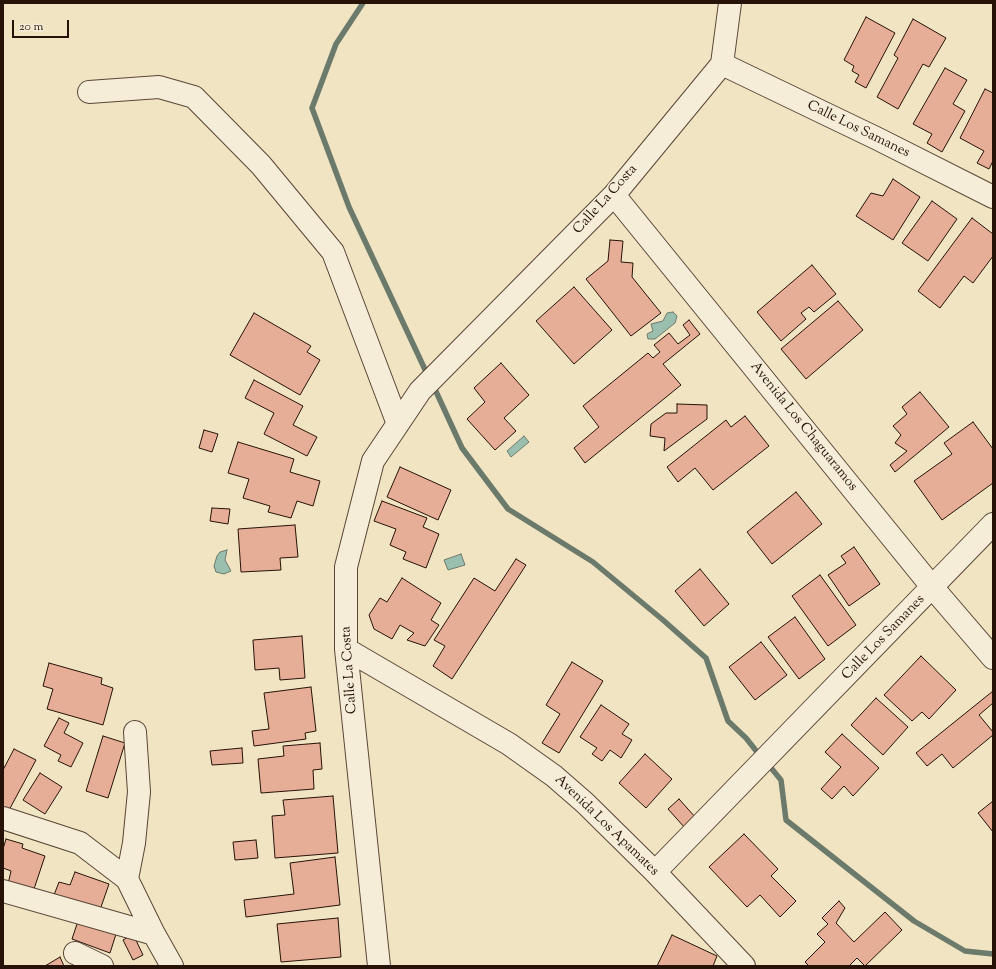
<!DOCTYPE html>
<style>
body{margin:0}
#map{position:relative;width:996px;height:969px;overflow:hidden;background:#f1e4c3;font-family:"Sorts Mill Goudy",serif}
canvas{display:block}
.frame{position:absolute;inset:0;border:4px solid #261206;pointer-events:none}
.scale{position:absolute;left:12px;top:20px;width:57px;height:18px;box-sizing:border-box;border:2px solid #261206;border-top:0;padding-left:5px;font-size:12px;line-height:14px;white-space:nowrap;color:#261206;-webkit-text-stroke:3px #f6edd8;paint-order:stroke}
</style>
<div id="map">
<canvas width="996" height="969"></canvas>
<div class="frame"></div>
<div class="scale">20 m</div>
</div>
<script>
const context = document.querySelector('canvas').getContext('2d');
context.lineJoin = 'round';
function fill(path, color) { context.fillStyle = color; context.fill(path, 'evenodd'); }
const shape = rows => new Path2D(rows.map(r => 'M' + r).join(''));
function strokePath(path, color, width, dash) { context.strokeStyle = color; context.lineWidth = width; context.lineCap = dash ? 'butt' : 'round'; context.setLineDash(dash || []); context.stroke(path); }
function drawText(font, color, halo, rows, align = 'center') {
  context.font = font + ' "Sorts Mill Goudy",serif'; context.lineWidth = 3; context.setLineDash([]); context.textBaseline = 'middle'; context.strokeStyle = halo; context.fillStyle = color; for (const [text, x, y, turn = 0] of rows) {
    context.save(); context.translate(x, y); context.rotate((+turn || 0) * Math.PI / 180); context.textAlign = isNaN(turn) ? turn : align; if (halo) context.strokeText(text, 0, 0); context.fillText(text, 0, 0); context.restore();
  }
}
const water = shape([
 [673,312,677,316,675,323,655,339,648,339,647,334,653,331,651,324,663,321,667,313,673,312],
 [524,436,529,442,511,457,507,451,524,436],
 [227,550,225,560,231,571,224,574,216,572,214,566,217,556,220,552,227,550],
 [461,554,465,565,448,570,444,560,461,554]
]);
const stream = shape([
 [363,3,336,44,312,108,349,207,428,376],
 [433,385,462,448,508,509,593,562,663,620,706,658,728,721,746,738,761,757],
 [767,763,781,780,786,820,914,921,965,951,993,954]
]);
const building = shape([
 [866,17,895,33,866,88,855,82,859,75,852,71,854,66,844,60,866,17],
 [913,19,946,38,929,67,923,64,898,109,877,97,898,58,894,55,913,19],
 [945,68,967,80,953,104,965,111,942,152,927,143,932,134,913,124,945,68],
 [985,89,993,93,993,161,989,169,977,163,984,151,960,138,985,89],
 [893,179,920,197,893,240,856,216,871,193,883,196,893,179],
 [932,201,957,219,928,261,902,243,932,201],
 [972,218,993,234,993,256,973,283,964,276,940,308,918,291,972,218],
 [610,240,623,241,621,262,633,263,632,277,661,313,631,336,586,279,608,261,610,240],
 [812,265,836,294,814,312,809,307,801,313,806,319,781,341,757,312,812,265],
 [574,287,612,330,574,364,536,321,574,287],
 [838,301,863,330,806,379,781,349,838,301],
 [254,313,311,346,307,352,320,360,300,395,230,355,254,313],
 [689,320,700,334,663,364,681,385,585,463,574,448,599,427,583,406,648,353,653,358,660,352,654,345,669,333,678,344,690,335,683,325,689,320],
 [501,363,529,395,504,418,516,431,495,450,467,419,485,402,474,388,501,363],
 [254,380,303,406,293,425,317,437,307,456,264,434,274,413,245,398,254,380],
 [920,392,949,427,895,472,890,465,907,451,895,443,901,435,893,426,907,414,902,407,920,392],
 [677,404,707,405,707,419,664,451,665,438,650,436,651,424,666,413,677,413,677,404],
 [745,416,769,446,713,490,695,468,678,482,667,467,726,420,731,427,745,416],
 [973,422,993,449,993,483,942,520,914,481,952,454,944,443,973,422],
 [204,430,218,434,212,452,199,448,204,430],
 [238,442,294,459,290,472,320,481,313,506,297,501,291,518,268,512,270,506,243,498,249,479,228,473,238,442],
 [400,467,451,490,438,520,387,497,400,467],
 [796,492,822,524,772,564,747,532,796,492],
 [382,501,427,518,423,527,439,534,426,568,403,559,406,552,390,545,396,529,374,521,382,501],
 [212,508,230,509,228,524,210,521,212,508],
 [295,525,298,557,280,558,281,570,241,572,238,529,295,525],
 [854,547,880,584,849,606,828,575,846,563,841,556,854,547],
 [516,559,526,565,452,679,433,666,445,646,434,640,474,578,495,591,516,559],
 [700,569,729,604,704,626,675,591,700,569],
 [820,575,856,625,828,646,792,596,820,575],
 [402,578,441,603,431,620,439,625,425,646,407,640,414,633,400,625,392,639,374,629,369,615,380,598,387,602,402,578],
 [795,617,825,659,799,679,768,637,795,617],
 [302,636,305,678,280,680,279,668,255,670,253,640,302,636],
 [761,642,787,675,755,700,729,667,761,642],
 [921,656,956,690,929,719,922,712,912,721,884,695,921,656],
 [572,662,603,681,559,753,542,743,560,714,546,705,572,662],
 [49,663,102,678,101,684,113,688,103,725,47,709,53,689,43,686,49,663],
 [311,687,316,731,305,733,306,739,254,746,252,731,269,729,264,693,311,687],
 [993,691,993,703,979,715,993,732,993,735,953,768,942,754,927,766,916,753,993,691],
 [876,698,908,727,883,755,851,725,876,698],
 [601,705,629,724,622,734,632,740,621,758,610,750,602,761,592,754,597,748,580,737,601,705],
 [59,718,69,723,64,733,83,743,71,767,58,761,61,755,44,746,59,718],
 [842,734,879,768,853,796,844,786,832,799,821,789,841,767,825,752,842,734],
 [103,736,125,743,108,798,86,791,103,736],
 [320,743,322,769,313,770,314,789,261,793,258,759,284,756,283,746,320,743],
 [242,748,243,763,212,765,210,751,242,748],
 [14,749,36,760,8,812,3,810,3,770,14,749],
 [645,754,672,779,646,808,619,783,645,754],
 [40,773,62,787,45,814,23,800,40,773],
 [333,796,338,853,275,858,272,816,285,815,283,800,333,796],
 [679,799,696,818,685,828,668,809,679,799],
 [993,801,993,832,978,813,993,801],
 [744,834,778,869,771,876,796,901,780,917,760,895,747,907,709,867,744,834],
 [6,839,23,844,22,848,45,856,33,892,8,884,11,871,3,868,3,849,6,839],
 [256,840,258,858,235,860,233,842,256,840],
 [335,857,340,905,246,917,244,900,294,894,290,863,335,857],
 [75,872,109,884,100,910,54,895,59,882,70,885,75,872],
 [839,901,845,908,836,923,854,942,885,912,902,930,865,966,857,958,849,966,809,966,805,962,825,942,817,934,828,924,822,918,839,901],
 [79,918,117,931,110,953,72,939,79,918],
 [338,918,341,957,281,962,277,924,338,918],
 [133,934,143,955,133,960,123,940,133,934],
 [672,935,717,956,713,966,657,966,672,935],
 [60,957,64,966,45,966,60,957]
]);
const minor = shape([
 [722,64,878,139,993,197],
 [89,92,159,87,194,97,261,165,333,252,398,424],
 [614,195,933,588,993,658],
 [346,649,509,744,554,776,585,803,655,872,744,966],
 [3,818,80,843,127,879,154,934,172,966],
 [655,872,993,524],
 [127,879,134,843,139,792,135,732],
 [3,891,154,934],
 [75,953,102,966],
 [379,966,346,649,346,567,373,461,420,391,614,195,722,64,730,3]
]);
const streetNames = [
 ["Calle Los Samanes",858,130,26],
 ["Calle La Costa",606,200,-48],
 ["Avenida Los Chaguaramos",803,427,51],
 ["Calle Los Samanes",884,638,-46],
 ["Calle La Costa",350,670,-94],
 ["Avenida Los Apamates",606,826,44]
];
fill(water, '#9bbfaf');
strokePath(water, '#6c7a6b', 1);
strokePath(stream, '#6c7a6b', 5.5);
fill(building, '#e6ad97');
strokePath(building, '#261206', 1);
strokePath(minor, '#594635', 24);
strokePath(minor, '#f6edd8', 22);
drawText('14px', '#261206', '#f6edd8', streetNames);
</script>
